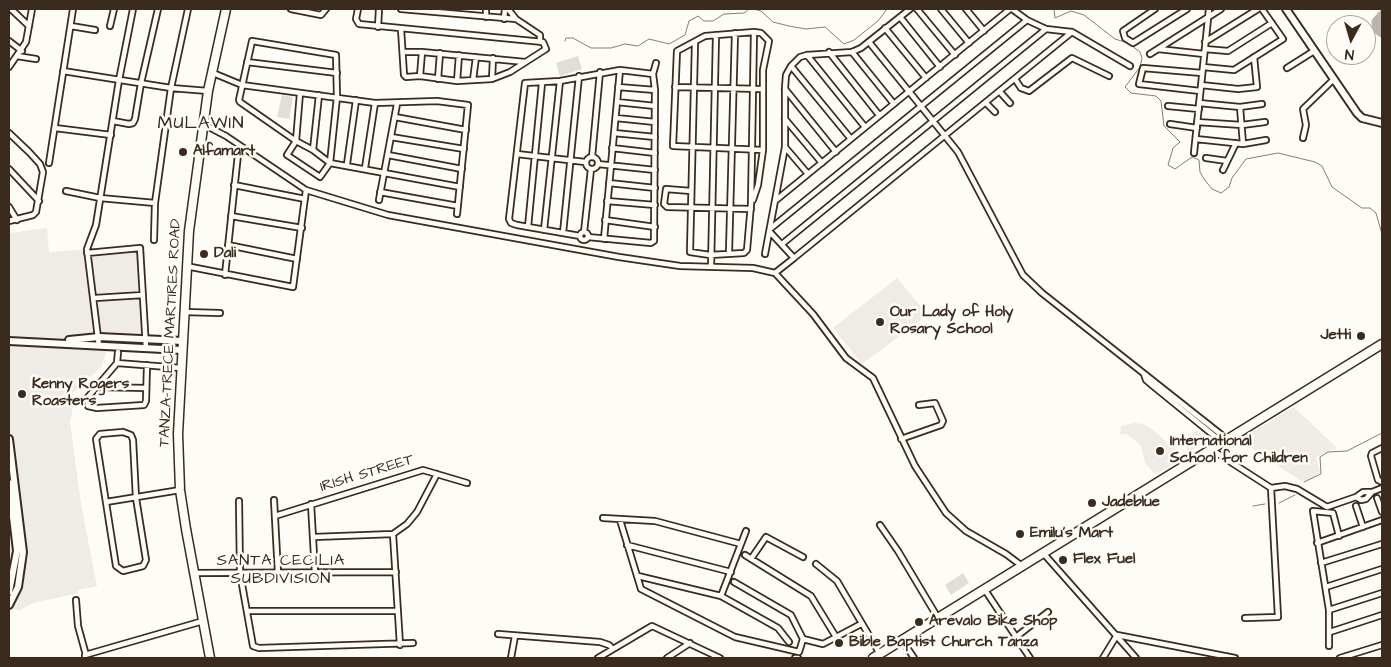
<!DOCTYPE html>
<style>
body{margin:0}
#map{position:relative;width:1391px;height:667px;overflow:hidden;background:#fdfcf7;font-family:"Architects Daughter",sans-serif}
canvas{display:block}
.frame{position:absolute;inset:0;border:10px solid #3b2a1e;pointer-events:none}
.north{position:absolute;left:1326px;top:15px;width:50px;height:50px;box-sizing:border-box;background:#fdfcf7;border:1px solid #afa8a0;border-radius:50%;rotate:186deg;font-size:14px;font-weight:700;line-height:20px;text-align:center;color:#3b2a1e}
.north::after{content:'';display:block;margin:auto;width:18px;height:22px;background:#3b2a1e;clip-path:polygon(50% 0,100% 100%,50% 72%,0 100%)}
</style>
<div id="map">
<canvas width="1391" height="667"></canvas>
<div class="frame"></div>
<div class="north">N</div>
</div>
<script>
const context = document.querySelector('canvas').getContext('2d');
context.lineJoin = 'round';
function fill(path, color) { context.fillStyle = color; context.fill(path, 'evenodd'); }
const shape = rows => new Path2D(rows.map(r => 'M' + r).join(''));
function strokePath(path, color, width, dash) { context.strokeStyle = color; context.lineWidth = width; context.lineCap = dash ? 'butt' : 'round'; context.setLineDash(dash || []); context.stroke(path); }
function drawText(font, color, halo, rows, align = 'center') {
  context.font = font + ' "Architects Daughter",sans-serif'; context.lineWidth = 5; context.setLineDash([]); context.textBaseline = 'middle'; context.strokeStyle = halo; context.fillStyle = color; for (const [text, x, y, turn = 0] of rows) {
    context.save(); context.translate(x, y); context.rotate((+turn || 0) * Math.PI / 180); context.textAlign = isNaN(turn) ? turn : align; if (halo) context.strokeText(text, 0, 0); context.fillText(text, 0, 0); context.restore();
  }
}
const built = shape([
 [47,228,49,252,145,245,148,334,173,335,172,353,107,350,102,366,68,397,73,407,70,422,81,504,97,586,78,590,78,593,33,603,20,610,11,609,9,611,9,233],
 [897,278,928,315,862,364,833,328],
 [1294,407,1337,448,1316,457,1320,472,1312,479,1301,481,1239,440],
 [1134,423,1143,424,1153,430,1185,458,1155,474,1145,463,1141,445,1126,434,1120,434,1121,426],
 [1197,430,1208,440,1189,452,1182,443]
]);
const green = shape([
 [578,56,582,69,560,76,556,63],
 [282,95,293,97,289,119,277,117],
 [963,573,969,583,951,595,945,585]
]);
const stream = shape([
 [753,9,761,11,773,22,789,26,806,29,825,27,844,44,854,40,878,21,887,9],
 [1054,9,1055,18,1071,11,1084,15,1115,39,1128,43,1140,52,1142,58,1140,67,1125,87,1131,93,1156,96,1161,101,1164,126,1180,142,1173,148,1168,165,1175,169,1192,157,1199,160,1200,172,1204,179,1212,189,1221,193,1229,187,1232,178,1246,159,1278,153,1315,162,1322,166,1332,187,1362,208,1370,208,1376,213,1382,234],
 [565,41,566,38,573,38,591,48,611,48,625,44,638,46,649,39,669,44,685,35,689,21,698,16,704,21,713,21,724,14,744,13,749,9],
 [1304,482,1321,474,1320,457,1328,452,1347,451,1382,433],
 [1279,503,1295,495],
 [1253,506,1265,504]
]);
const river = shape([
 [1382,15,1376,22,1377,29,1382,33]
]);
const street = shape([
 [11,9,29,26],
 [291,9,321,15,326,9],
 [358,9,356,19,359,24,543,42,546,49,510,72,492,79,457,81,420,76,406,77,404,75,401,29],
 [401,9,516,19,540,35,540,42],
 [508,9,516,19],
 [917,9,955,55],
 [941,9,969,43],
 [966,9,984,31],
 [1012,9,1027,20,1046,29,1072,32,1130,66],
 [1155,9,1123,31,1125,38,1133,43,1187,9],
 [486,17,486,9],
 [900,17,940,67],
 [504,19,505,9],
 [71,26,95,30],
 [110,26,114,9],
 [378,27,379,9],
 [885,28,926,78],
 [9,41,22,51],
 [869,42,958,152,1023,275,1042,293,1228,440],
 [1205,42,1258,9],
 [695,43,690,252,710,255,744,253,747,250,751,204,754,32],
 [1158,49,1204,54],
 [1205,49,1228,51,1272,23],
 [404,52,422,52,525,62],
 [829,52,879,115],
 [852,52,894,104],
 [1150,54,1221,9],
 [807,55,865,127],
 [17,56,36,59],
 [247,62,337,73],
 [791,66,851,139],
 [9,67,26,42,32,9],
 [1203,67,1234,70,1283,39,1262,9],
 [1287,68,1314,51],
 [63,71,171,88,208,91],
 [213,73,242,85,375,103,437,101,468,105,457,214],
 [420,76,422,52],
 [438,79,440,53],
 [492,79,493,58],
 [1015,79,1021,88,1029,91,1072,58,1109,76],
 [473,80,476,57],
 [457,81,459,55],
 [1201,85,1238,89,1257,87,1254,57],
 [618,87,655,90],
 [675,87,762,89],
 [785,89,836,152],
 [1200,91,1139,84,1143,68,1202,73],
 [1000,92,1010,103],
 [300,93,296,141,287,155,320,177,330,163,337,97,336,55,252,41,239,100,240,102,296,141,313,150,330,163,460,187],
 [617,102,655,106],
 [986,103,995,112],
 [1199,103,1240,107,1262,104],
 [1168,106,1199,109],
 [1240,107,1243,144],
 [395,117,466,130],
 [616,118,655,122],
 [785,119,822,163],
 [113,121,129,124,133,123,135,119,141,83,158,9],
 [1197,122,1242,125,1265,122],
 [203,124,226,136,306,190,388,215,619,257,680,266,753,268,775,273,813,314,846,358,873,378,915,466,946,513,966,531,1006,554,1022,566],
 [1170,124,1197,128],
 [55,128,111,135],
 [9,133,29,152,40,164,43,172,36,212,33,215,9,221],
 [614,133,655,137],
 [391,137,464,149],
 [1303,138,1306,125,1303,109,1334,79],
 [1196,139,1243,144,1266,140],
 [785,147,808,174],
 [612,148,655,153],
 [313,150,319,95],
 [1194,153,1209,9],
 [517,154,585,162],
 [388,155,462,169],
 '586 163a6 6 0 1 1 12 0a6 6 0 1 1-12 0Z',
 [592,157,600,72],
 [1206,158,1227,161],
 [49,163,73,9],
 [347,164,356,100],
 [598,164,655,170],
 [365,168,375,103],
 [9,169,39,201],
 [1223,170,1236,143],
 [609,183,655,188],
 [234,185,305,199],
 [66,191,100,198,155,203],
 [691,191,666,189,664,204,667,207,751,209],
 [380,192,458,206],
 [379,200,397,104],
 [753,200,758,185,763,150,763,70,769,41,761,33,754,32,705,36,677,51,673,146,763,150],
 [607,201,655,205],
 [775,201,1010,9],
 [9,207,17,220],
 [231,216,302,228],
 [605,220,655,227],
 [528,227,542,83],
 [770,229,1027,20],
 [544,230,560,81],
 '580 236a4 4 0 1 1 8 0a4 4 0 1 1-8 0Z',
 [584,232,591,169],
 [770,232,794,258,1072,32],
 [563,233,579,76],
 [580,236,517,225,511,223,509,219,525,83,560,81,620,70,653,74],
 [588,237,651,243,654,241,655,90,653,74,656,63],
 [604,239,620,70],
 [154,240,155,203,171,88,188,9],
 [782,244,1046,29],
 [228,245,297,259],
 [729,252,735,33],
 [87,253,140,248,146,348],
 [765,254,785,147,785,88,786,75,791,66,800,57,807,55,852,52,861,48,910,9],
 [186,266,293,287,306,190],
 [711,267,716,35],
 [775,273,794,258],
 [225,275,239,145],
 [95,298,143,295],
 [184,312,220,313],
 [99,346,87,249,96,225,119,80,133,9],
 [118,352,117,363,88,397,88,406,97,408,144,405,146,401,147,365],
 [117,363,181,368],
 [1144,374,1146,380,1153,386,1223,443],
 [98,387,146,388],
 [123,432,131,435,133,440,136,498,146,560,143,566,123,571,116,566,96,439,100,434,123,432],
 [901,439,941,425,943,421,935,403,919,405],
 [1382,448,1372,453,1371,456,1378,480,1382,482],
 [1212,450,1271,488,1278,617,1245,618],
 [1271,488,1285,486,1297,489,1327,507,1356,497,1361,500,1366,499,1372,492,1382,488],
 [1356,497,1363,492,1372,492],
 [1377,498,1382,512],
 [274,500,278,573],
 [239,501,240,573,253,646,259,648,413,643],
 [106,502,180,490],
 [311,504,315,573],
 [1356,506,1363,527],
 [275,516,423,470,467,483],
 [603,518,655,521,741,544],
 [620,520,641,589,735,637,799,652,803,639,823,644,861,624],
 [880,525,898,551,938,618],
 [393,534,400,645],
 [314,537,393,534,407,524,417,512,437,474],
 [1317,543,1382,520],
 [627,545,731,572],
 [1044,554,1136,658],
 [745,555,811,596,836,637],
 [751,559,766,537,803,557],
 [1321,563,1382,544],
 [816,564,837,581,880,654],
 [194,573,396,572],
 [638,576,721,596,778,628,789,642],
 [734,582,791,615,803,639],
 [1326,587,1382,569],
 [985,590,1030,658],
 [721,596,746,531],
 [76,600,78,626,86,655],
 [1329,610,1382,593],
 [247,611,398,611],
 [1330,632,1382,615],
 [498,634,600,642,609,645,613,649],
 [1016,637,1048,612],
 [902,640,914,658],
 [1329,646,1329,610,1313,511,1333,513,1339,536],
 [85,658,85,655,203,621],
 [511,658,515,636],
 [598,658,652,626,720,658],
 [667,658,690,643],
 [795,658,798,658],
 [1103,658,1117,635,1235,658],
 [1340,658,1382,645]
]);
const secondary = shape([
 [1286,9,1357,113,1362,118,1382,123],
 [69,340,99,337,183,341],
 [9,341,182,350],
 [9,439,23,552,18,587,9,605],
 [9,483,17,551,9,592]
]);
const primary = shape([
 [210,658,186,529,180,490,178,434,189,231,208,91,226,9],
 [873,658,1382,344]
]);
const markers = [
 [183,152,5,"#3b2a1e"],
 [204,254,5,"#3b2a1e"],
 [880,322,5,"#3b2a1e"],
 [1361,336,5,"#3b2a1e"],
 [22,394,5,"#3b2a1e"],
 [1160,451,5,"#3b2a1e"],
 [1092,503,5,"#3b2a1e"],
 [1020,534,5,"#3b2a1e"],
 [1063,560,5,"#3b2a1e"],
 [919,622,5,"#3b2a1e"],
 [839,643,5,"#3b2a1e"]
];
const poiNames = [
 ["Alfamart",193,152],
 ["Dali",214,254],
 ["Our Lady of Holy",890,313],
 ["Rosary School",890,330],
 ["Jetti",1351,336,"right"],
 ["Kenny Rogers",32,385],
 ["Roasters",32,402],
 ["International",1170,442],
 ["School for Children",1170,459],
 ["Jadeblue",1102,503],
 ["Emilu's Mart",1030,534],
 ["Flex Fuel",1073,560],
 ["Arevalo Bike Shop",929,622],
 ["Bible Baptist Church Tanza",849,643]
];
const streetNames = [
 ["TANZA-TRECE MARTIRES ROAD",171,333,-87],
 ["IRISH STREET",367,474,-17]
];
const neighbourhoodNames = [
 ["SANTA CECILIA",281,562],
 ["SUBDIVISION",281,580]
];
const quarterNames = [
 ["MULAWIN",201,124]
];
fill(built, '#efece7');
fill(green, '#e1ded7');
strokePath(stream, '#887d74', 1);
strokePath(river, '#bbb4ad', 9);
strokePath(street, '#3b2a1e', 8);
strokePath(secondary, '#3b2a1e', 10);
strokePath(primary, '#3b2a1e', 11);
strokePath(street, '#fdfcf7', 4.5);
strokePath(secondary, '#fdfcf7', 6);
strokePath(primary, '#fdfcf7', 8);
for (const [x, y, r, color] of markers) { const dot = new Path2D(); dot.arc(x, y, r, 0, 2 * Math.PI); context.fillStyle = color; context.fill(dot); strokePath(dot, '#fdfcf7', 2); }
drawText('bold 15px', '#3b2a1e', '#fdfcf7', poiNames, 'left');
drawText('15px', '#3b2a1e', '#fdfcf7', streetNames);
context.letterSpacing = '1px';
drawText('16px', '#3b2a1e', '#fdfcf7', neighbourhoodNames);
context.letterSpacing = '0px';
context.letterSpacing = '1px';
drawText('18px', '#3b2a1e', '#fdfcf7', quarterNames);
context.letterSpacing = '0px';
</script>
